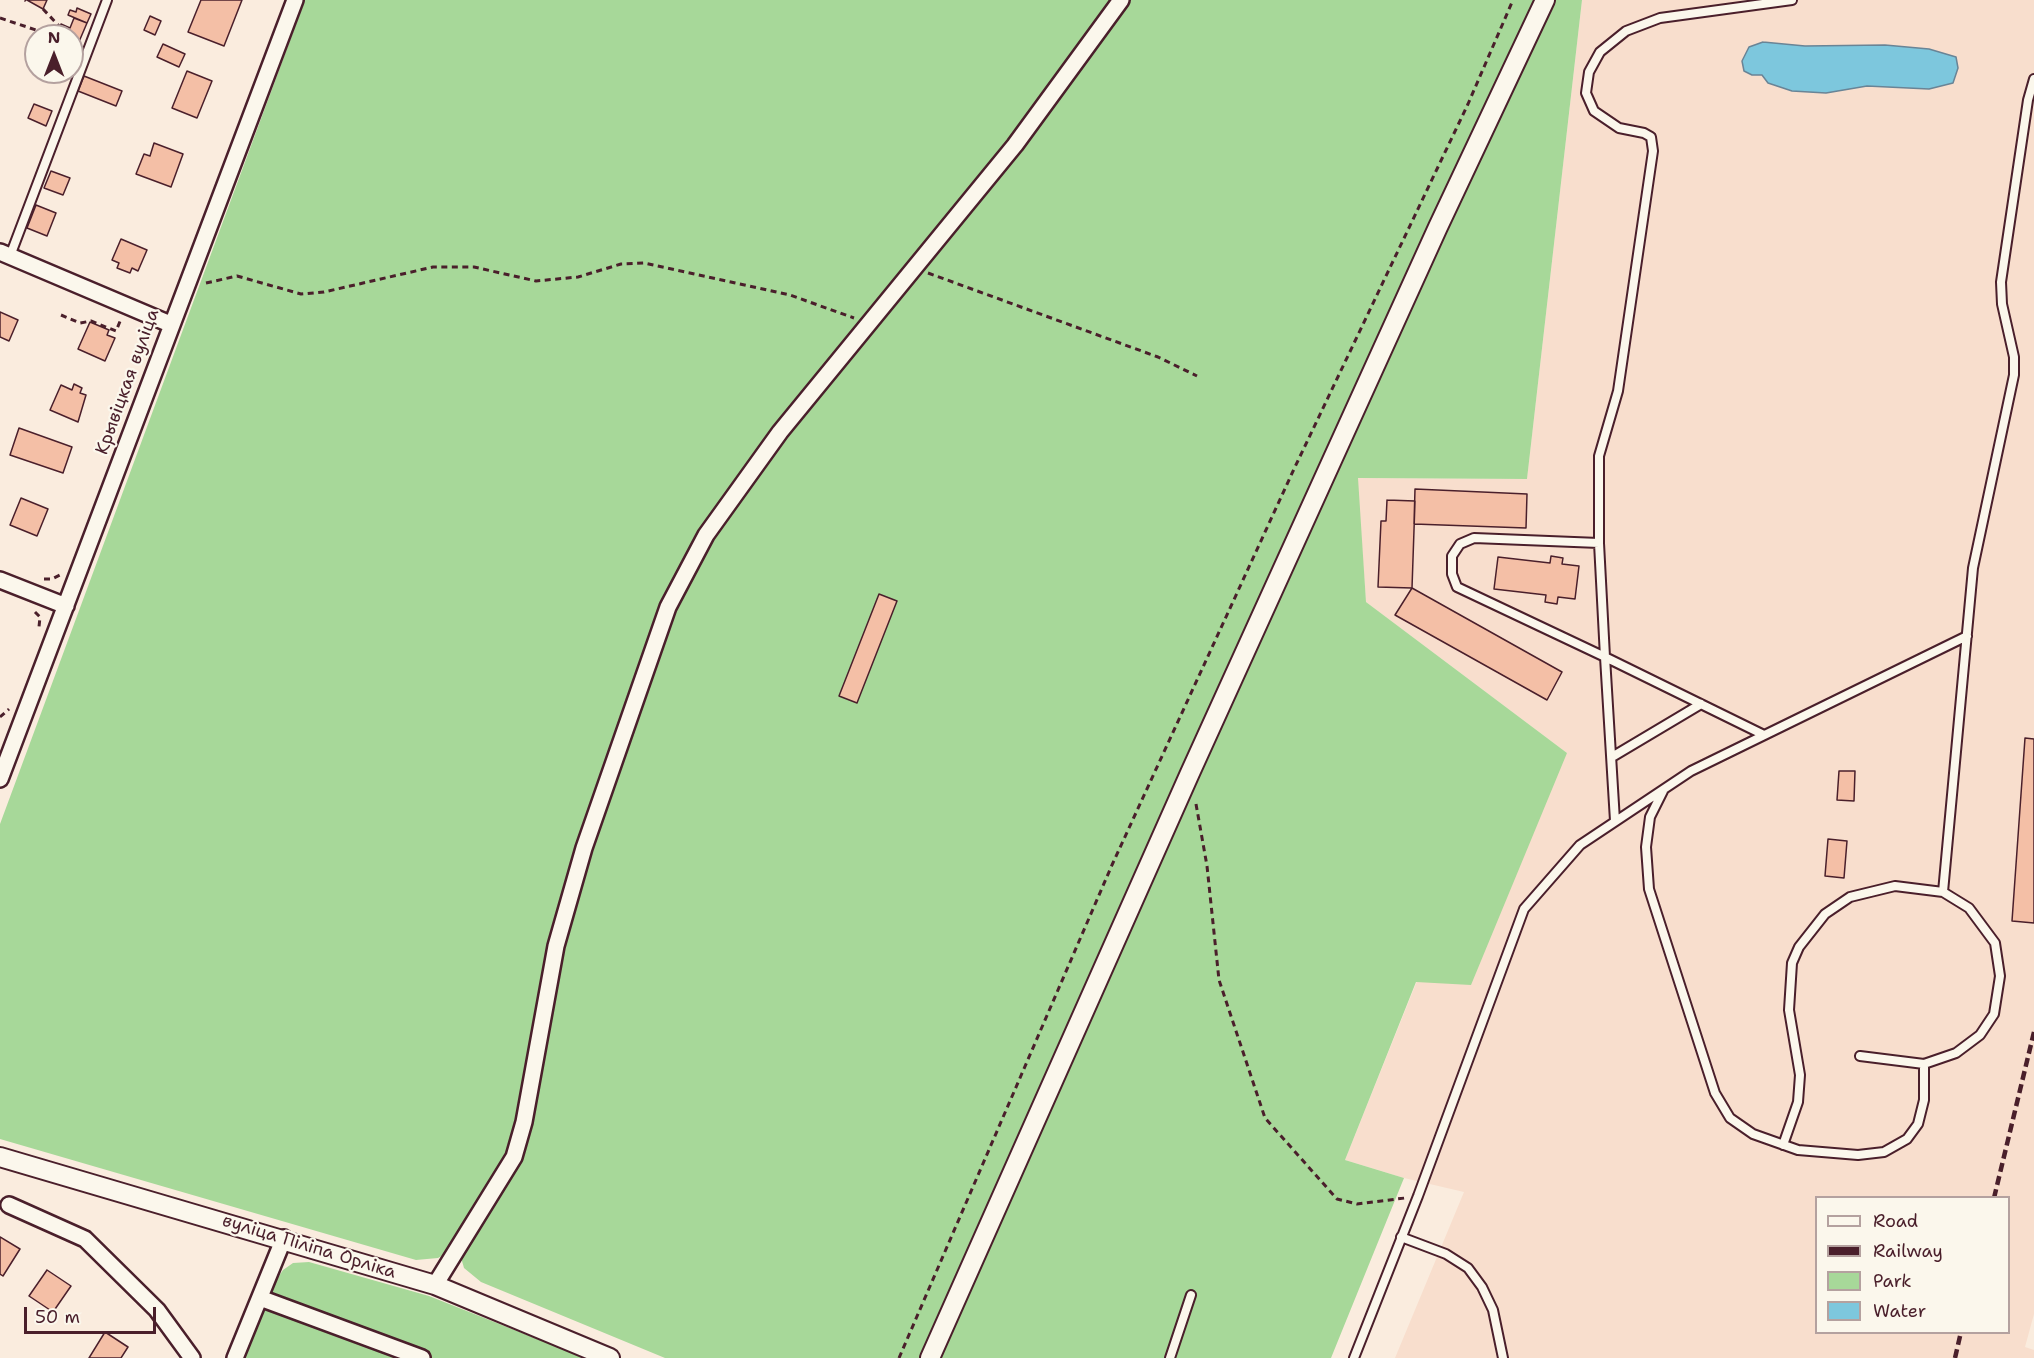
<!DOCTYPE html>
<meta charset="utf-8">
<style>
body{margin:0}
#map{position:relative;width:2034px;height:1358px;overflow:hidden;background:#faecde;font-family:"Shantell Sans",sans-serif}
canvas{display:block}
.legend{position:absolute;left:1815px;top:1196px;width:195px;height:138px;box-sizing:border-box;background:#fbf7ec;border:2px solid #b4a19f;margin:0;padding:8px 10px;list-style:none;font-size:18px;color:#4a1f2b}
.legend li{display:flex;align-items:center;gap:12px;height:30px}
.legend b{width:30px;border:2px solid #b4a19f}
.north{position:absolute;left:24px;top:24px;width:60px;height:60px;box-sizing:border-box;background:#fbf7ec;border:2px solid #b4a19f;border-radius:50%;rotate:0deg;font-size:16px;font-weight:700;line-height:24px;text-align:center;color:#4a1f2b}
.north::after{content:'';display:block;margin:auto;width:21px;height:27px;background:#4a1f2b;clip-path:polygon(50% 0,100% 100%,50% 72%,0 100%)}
.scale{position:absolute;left:24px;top:1307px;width:132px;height:27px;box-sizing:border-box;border:3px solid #4a1f2b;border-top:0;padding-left:8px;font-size:18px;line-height:21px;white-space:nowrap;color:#4a1f2b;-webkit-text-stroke:4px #fbf7ec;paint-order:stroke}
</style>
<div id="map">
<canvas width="2034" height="1358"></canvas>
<ul class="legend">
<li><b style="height:8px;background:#fbf7ec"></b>Road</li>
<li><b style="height:8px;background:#4a1f2b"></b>Railway</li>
<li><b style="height:16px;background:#a7d899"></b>Park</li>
<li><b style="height:16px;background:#7dc7dd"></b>Water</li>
</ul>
<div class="north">N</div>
<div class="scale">50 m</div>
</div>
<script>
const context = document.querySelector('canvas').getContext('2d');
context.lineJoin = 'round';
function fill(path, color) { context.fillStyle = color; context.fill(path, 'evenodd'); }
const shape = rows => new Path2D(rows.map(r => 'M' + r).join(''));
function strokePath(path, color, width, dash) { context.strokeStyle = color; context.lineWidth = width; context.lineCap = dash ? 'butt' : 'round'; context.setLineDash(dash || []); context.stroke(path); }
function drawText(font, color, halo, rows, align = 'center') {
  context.font = font + ' "Shantell Sans",sans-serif'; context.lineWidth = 4.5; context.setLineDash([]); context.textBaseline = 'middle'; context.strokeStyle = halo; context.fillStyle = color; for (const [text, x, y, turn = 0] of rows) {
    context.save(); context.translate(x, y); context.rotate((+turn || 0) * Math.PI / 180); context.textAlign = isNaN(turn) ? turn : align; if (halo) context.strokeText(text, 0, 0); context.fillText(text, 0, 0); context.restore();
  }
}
const built = shape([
 [1582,0,2034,0,2034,1314,2025,1347,2034,1350,2034,1358,1395,1358,1464,1192,1404,1178,1345,1160,1417,981,1567,753,1366,602,1357,478,1527,479],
 [1816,1198,2008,1198,2008,1332,1816,1332]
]);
const green = shape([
 [305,0,1582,0,1527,479,1358,478,1366,602,1567,753,1471,985,1416,982,1345,1160,1404,1178,1331,1358,665,1358,481,1282,464,1268,458,1247,438,1258,416,1260,0,1139,0,824],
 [309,1262,429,1296,585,1358,243,1358,275,1282,283,1270,293,1263]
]);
const water = shape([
 [1763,42,1805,46,1885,45,1929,49,1956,57,1958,68,1953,83,1929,89,1867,86,1826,93,1792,91,1768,83,1762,75,1752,75,1744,71,1742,61,1749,47,1763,42]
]);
const building = shape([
 [27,0,47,0,43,9,27,0],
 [201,0,242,0,224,46,188,32,201,0],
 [77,8,91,14,87,23,68,15,70,10,76,12,77,8],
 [150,16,161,21,155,35,144,30,150,16],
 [74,18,87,23,72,58,72,36,56,36,61,24,70,28,74,18],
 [163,44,185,54,179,67,157,57,163,44],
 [187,71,212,81,197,118,172,108,187,71],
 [84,76,122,91,116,106,78,91,84,76],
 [34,104,52,111,46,126,28,118,34,104],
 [154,143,183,154,171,187,136,174,144,154,150,156,154,143],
 [51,171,70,178,63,195,44,188,51,171],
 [36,205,56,213,47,236,27,228,36,205],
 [121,239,147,250,138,271,132,268,130,273,117,268,119,263,112,260,121,239],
 [0,312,18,320,9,341,0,337,0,312],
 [90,322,109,330,107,335,115,338,105,361,78,349,90,322],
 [74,384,82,388,80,393,86,395,78,422,50,410,61,385,72,390,74,384],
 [19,428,72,447,63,473,10,455,19,428],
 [1415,489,1527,494,1526,528,1414,524,1415,489],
 [21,498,48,509,37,536,10,525,21,498],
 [1387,500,1415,501,1412,588,1378,587,1381,521,1386,521,1387,500],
 [1551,556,1563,558,1562,564,1579,566,1575,599,1558,597,1557,604,1545,602,1546,595,1494,589,1498,557,1550,563,1551,556],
 [1412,588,1562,672,1547,700,1395,615,1412,588],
 [879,594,897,601,857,703,839,696,879,594],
 [2025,738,2034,739,2034,923,2012,921,2025,738],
 [1839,771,1855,771,1854,801,1837,800,1839,771],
 [1828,839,1847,841,1844,878,1825,876,1828,839],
 [0,1237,20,1249,3,1276,0,1274,0,1237],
 [47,1270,71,1286,53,1312,29,1296,47,1270],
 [105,1332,128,1347,121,1358,89,1358,105,1332]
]);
const path = shape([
 [25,0,26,1],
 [43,9,60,27],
 [0,18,54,36],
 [928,273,1158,357,1197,376],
 [206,283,237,276,301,294,324,292,433,267,474,267,536,281,578,277,621,264,644,263,790,295,854,318],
 [61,315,80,323,91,321,116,331,121,319],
 [44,579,52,579,60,575],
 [35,612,40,617,39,627],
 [0,717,9,709],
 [1196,804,1207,866,1219,980,1265,1118,1337,1199,1357,1204,1405,1198],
 [899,1358,1112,865,1294,469,1468,104,1513,0]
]);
const service = shape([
 [10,256,107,0],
 [1599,543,1474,538,1460,544,1452,556,1452,574,1457,587,1605,657,1615,821],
 [1764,735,1605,657,1599,543,1599,456,1618,391,1653,151,1651,137,1644,133,1619,128,1594,111,1586,93,1589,72,1600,52,1626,31,1660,18,1792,0],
 [1612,757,1701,704],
 [1663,791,1650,817,1646,847,1649,889,1715,1093,1730,1118,1753,1134,1798,1150,1858,1155,1884,1152,1907,1139,1918,1124,1924,1100,1924,1064],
 [1860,1056,1924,1064,1956,1053,1980,1035,1994,1014,2000,976,1995,943,1969,908,1943,892],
 [1783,1145,1798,1102,1800,1075,1789,1010,1792,963,1799,947,1825,914,1850,897,1895,886,1943,892,1973,568,2014,375,2014,357,2002,304,2001,282,2028,100,2034,79],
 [1401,1237,1446,1254,1468,1268,1482,1287,1493,1310,1503,1358],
 [1170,1358,1191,1295],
 [1354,1358,1418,1196,1524,909,1580,845,1691,771,1967,636]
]);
const minor = shape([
 [0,252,170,324],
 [0,580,66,606],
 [0,779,295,0],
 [9,1205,85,1239,157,1310,192,1358],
 [435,1285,514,1157,524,1122,556,946,584,848,668,607,706,535,780,432,1015,145,1121,0],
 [260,1298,422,1358],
 [235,1358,284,1238]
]);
const tertiary = shape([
 [0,1157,435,1285,610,1358],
 [930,1358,1190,773,1438,227,1545,0]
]);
const rail = shape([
 [1994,1198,2034,1032],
 [1955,1358,1961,1332]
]);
const streetNames = [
 ["Крывіцкая вуліца",128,382,-70],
 ["вуліца Піліпа Орліка",309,1247,17]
];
fill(built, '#f8decd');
fill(green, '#a7d899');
fill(water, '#7dc7dd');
strokePath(water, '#698496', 1.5);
fill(building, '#f4bfa6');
strokePath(building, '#4a1f2b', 1.5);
strokePath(service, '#4a1f2b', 12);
strokePath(minor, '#4a1f2b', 20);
strokePath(tertiary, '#4a1f2b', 22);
strokePath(path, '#4a1f2b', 3, [6, 4.5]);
strokePath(service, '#fbf7ec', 8);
strokePath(minor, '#fbf7ec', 15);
strokePath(tertiary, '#fbf7ec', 18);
strokePath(rail, '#4a1f2b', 4.5, [9, 4.5]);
drawText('18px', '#4a1f2b', '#fbf7ec', streetNames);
</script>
